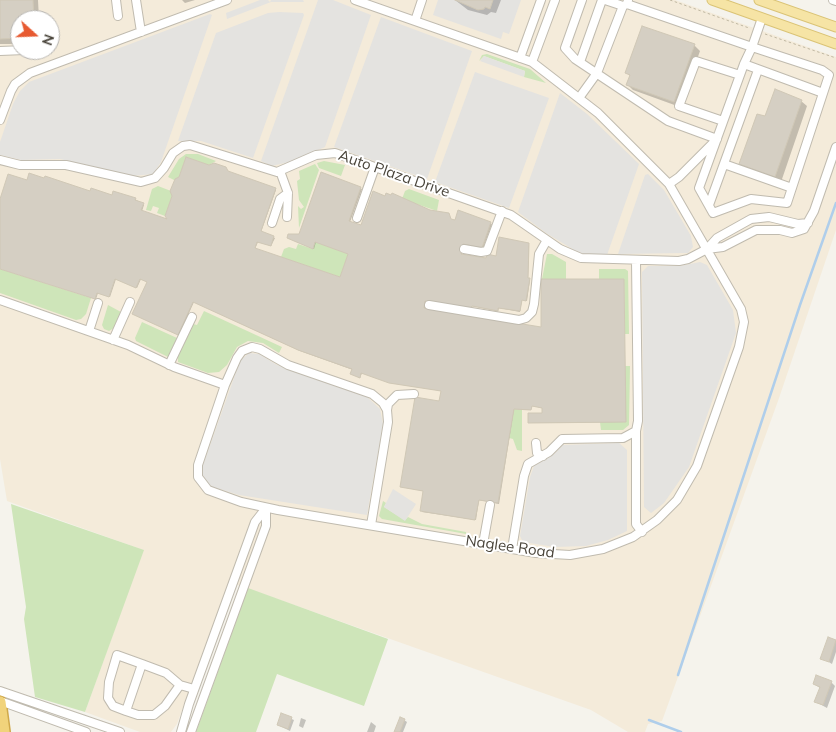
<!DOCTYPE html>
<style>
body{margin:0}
#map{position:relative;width:836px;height:732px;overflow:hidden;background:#f5f3ec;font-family:Mulish,sans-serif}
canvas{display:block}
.north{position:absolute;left:10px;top:10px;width:50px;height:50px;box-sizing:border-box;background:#fff;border:1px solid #b6b4b0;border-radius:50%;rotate:110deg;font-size:14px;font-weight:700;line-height:20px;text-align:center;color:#49443a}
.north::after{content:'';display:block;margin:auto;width:18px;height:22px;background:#e75a31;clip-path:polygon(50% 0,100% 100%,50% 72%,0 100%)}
</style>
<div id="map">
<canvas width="836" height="732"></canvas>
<div class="north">N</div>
</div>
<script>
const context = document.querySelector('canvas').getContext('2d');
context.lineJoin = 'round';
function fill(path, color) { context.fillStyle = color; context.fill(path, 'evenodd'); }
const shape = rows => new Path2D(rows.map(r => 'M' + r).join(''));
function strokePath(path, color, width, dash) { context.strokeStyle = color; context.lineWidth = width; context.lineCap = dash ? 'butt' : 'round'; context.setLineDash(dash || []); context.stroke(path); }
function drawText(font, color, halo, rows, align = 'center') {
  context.font = font + ' Mulish,sans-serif'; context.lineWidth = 4; context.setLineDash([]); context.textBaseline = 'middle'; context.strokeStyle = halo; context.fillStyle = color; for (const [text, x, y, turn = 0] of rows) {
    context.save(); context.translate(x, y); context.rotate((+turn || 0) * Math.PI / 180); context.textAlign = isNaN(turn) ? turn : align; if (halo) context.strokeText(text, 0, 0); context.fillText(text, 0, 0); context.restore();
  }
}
const commercial = shape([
 [0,0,675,0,836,57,836,230,778,401,662,721,648,724,645,732,628,732,591,710,229,582,177,724,171,732,140,732,85,712,143,550,7,501,0,459],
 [20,20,50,20,50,50,20,50]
]);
const green = shape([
 [487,54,530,69,546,83,524,77,525,71,484,56,479,61,482,55],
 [186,154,198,154,216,161,209,165,186,157,179,177,174,180,168,177,179,159],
 [324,161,345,165,341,176,319,168,317,163],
 [315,164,319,170,299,228,298,206,301,209,304,207,299,200,297,181,300,179,299,171],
 [158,186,171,191,172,196,165,216,157,213,159,208,153,206,151,211,146,210,152,189],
 [409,189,439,200,437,211,402,199,405,191],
 [315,242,348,254,340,277,281,257,284,249,289,247,296,249,298,244,313,249],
 [547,254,552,254,566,262,566,279,542,279],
 [0,269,91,298,86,314,81,319,76,320,0,293],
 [599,269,625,269,628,271,629,334,625,334,624,279,599,279],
 [108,305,121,312,114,328,109,331,104,329,102,325],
 [204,311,282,347,279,353,263,343,248,341,237,347,227,365,219,372,208,373,178,362,178,355,193,324,197,325],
 [142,322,177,338,168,357,136,341,135,338],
 [625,366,630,366,629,425,623,430,601,430,600,422],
 [514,409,522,410,522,451,517,450,513,439,509,438],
 [383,501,386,503,384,507,405,520,408,517,422,524,466,532,466,534,382,519,379,516],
 [11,504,144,550,85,712,35,697,24,619,26,607],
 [248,588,388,639,364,706,277,674,256,732,196,732]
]);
const parking = shape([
 [260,0,268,0,270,2,271,0,303,0,304,2,271,2,227,19,226,13],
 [318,0,333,0,371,15,325,147,293,161,272,166,261,161],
 [438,0,521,0,509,34,503,32,501,39,433,15],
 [279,12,303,13,304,15,253,158,201,141,178,141,216,33,268,13],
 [210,14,212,15,161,162,153,174,133,176,60,159,21,160,0,155,0,142,13,104,20,91,29,82],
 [381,17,472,51,427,179,334,147],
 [484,56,525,71,524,77,480,61],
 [475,72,549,98,509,208,435,182],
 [560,93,587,114,639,164,607,255,584,254,574,250,546,233,518,212],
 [648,174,664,190,691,236,693,247,688,253,618,254,645,175],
 [700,262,707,265,733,310,736,333,689,467,664,503,651,513,644,507,642,272,648,266,680,266],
 [249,353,259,354,277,365,367,397,380,409,383,424,367,515,239,495,213,487,205,481,203,475,203,465,240,361],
 [619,443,627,450,627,531,608,540,586,546,555,547,523,542,520,536,530,477,534,466,553,455,563,445],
 [393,489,416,504,405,521,384,507]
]);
const shadow = shape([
 [0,0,38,0,39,20,20,20,20,44,0,44],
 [182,0,195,0,185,3],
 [455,0,501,0,496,13,491,12,487,15,468,10],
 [694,45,700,51,680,107,633,90,628,85,631,77,627,73],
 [801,101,807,106,781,182,746,169,740,164,766,118],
 [228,172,276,190,261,232,275,238,271,246,258,242,255,249,340,279,349,254,316,242,314,249,288,238,300,235,322,174,362,189,350,222,361,226,455,222,459,212,492,224,483,248,463,245,462,255,487,260,529,245,528,279,530,280,527,301,522,300,520,312,499,308,498,311,472,306,472,309,426,301,425,309,542,329,623,280,626,422,531,423,543,414,543,408,532,406,531,410,514,409,499,504,479,500,476,520,422,512,424,491,401,487,440,403,442,391,391,383,362,373,360,378,352,374,353,370,300,351,194,302,179,335,135,315,148,282,141,279,137,288,116,279,110,297,98,293,96,299,0,268,0,204,28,182,135,199,144,205,142,211,169,221],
 [829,639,836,642,836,652,832,664,822,658],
 [831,682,835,686,827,708,816,702,820,688,814,684],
 [282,715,294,720,290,731,278,725],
 [301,718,306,720,303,728,299,726],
 [404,720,407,722,403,732,396,732],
 [371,722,376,726,374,732,367,732]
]);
const stream = shape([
 [678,675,800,305,836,203],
 [649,720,681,732]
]);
const building = shape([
 [0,0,33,0,34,20,20,20,20,38,0,39,0,0],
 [455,0,493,0,490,9,485,7,484,9,478,10,455,0],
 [642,26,695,44,674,102,626,85,630,75,625,73,642,26],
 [775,89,802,100,775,177,739,164,757,114,765,116,775,89],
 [186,157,209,165,214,163,226,167,228,171,276,188,261,231,274,236,271,246,257,242,255,248,340,277,348,254,315,242,313,249,287,238,288,234,299,234,321,172,361,187,349,221,361,225,373,191,385,196,386,193,391,195,392,193,430,210,449,213,451,219,455,220,458,210,491,222,482,248,463,244,461,254,486,258,487,254,496,256,499,237,529,243,528,278,530,278,526,301,522,300,520,311,498,308,498,311,472,306,471,309,425,301,424,308,541,327,541,279,624,279,626,422,528,423,528,413,542,413,542,408,532,406,531,410,514,409,498,503,479,500,475,520,420,511,423,491,400,487,415,397,439,401,441,391,389,383,361,373,360,378,350,374,352,369,298,350,193,302,178,335,132,314,147,282,140,279,136,288,115,279,109,297,97,293,95,299,0,269,0,199,8,174,27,180,29,173,44,178,45,176,90,191,91,188,112,195,113,191,136,198,135,200,144,203,141,210,167,219,165,216,172,196,170,191,175,179,179,177,186,157],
 [828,637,836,640,829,662,820,659,828,637],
 [816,675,832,681,823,705,814,702,820,687,813,684,816,675],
 [281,713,292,717,288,729,277,725,281,713],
 [400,717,405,719,400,732,394,732,400,717]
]);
const path = shape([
 [670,0,749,28],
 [765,34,836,58]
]);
const minor = shape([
 [116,0,118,16],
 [136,0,141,32],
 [355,0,532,62,598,113,669,184,741,309,744,322,739,347,697,466,677,500,657,520,633,537,603,549,570,555,536,553,278,510,241,502,208,490,198,477,198,465,225,385,237,358,242,351,252,347,260,349,288,365,372,394,383,403,387,410,388,422,371,525],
 [582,0,565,48,575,59,668,121,717,139,679,177,669,184],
 [605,0,623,6],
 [628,0,627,4,752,47,822,70,829,75,787,203,751,199,713,213,699,188,744,64,752,47,762,18],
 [833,0,836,1],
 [415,21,422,0],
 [50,42,52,41],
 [0,51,25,50],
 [520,58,541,0],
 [532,62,555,0],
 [580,62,602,0],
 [744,64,823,93],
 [579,98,597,73,623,6,627,4],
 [0,120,11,91,15,84,30,73,227,0],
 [723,121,679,106,696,61,740,75],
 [0,160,20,165,66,165,141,182,155,178,164,168,173,153,183,146,190,145,277,172,316,155,335,153,511,215,560,249,581,258,679,261,688,259,707,249,723,247,756,230,780,230,792,233,804,229,814,211,836,147],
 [724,164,792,188],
 [280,171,288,193,287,217],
 [709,205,758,70],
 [357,218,375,167],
 [272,223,280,199,288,193],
 [464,249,481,252,487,251,502,211],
 [707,249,717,238,751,219,769,217,798,224,808,223],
 [0,300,128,345,174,367,225,385],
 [429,305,519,320,526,318,532,312,534,304,539,254,547,240],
 [89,331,98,303],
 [113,340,130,302],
 [169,365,192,317],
 [387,410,388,404,397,395,414,394],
 [636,431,636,524,642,532],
 [536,443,537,453,543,456],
 [483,544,490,505],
 [512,549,524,476,528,464,549,452,562,439,623,438,636,431,638,421,636,261],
 [180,685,166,673,142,664,126,711,138,715,154,715,165,706,180,685,194,689],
 [0,691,120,732],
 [0,701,86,732],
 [126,711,113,706,108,698,109,682,117,655,142,664],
 [181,732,189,704,255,522,266,508],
 [191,732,266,526,266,508]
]);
const major = shape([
 [712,0,836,44],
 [759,0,836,27]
]);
const highway = shape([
 [0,702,4,732]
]);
const streetNames = [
 ["Auto Plaza Drive",394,174,19],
 ["Naglee Road",510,547,8]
];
fill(commercial, '#f4ebda');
fill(green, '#cee5b9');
fill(parking, '#e4e3e0');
fill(shadow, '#0003');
strokePath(stream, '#afceeb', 2.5);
fill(building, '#d5cfc3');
strokePath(building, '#d0c8b6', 1);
strokePath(minor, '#c0bbaf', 10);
strokePath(major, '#dac375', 11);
strokePath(highway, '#d0a94b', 14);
strokePath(path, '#c0b8a2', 1, [2.5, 2.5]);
strokePath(minor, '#fff', 8);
strokePath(major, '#f6e4a5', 9);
strokePath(highway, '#f1d37b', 11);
drawText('15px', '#49443a', '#fff', streetNames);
</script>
